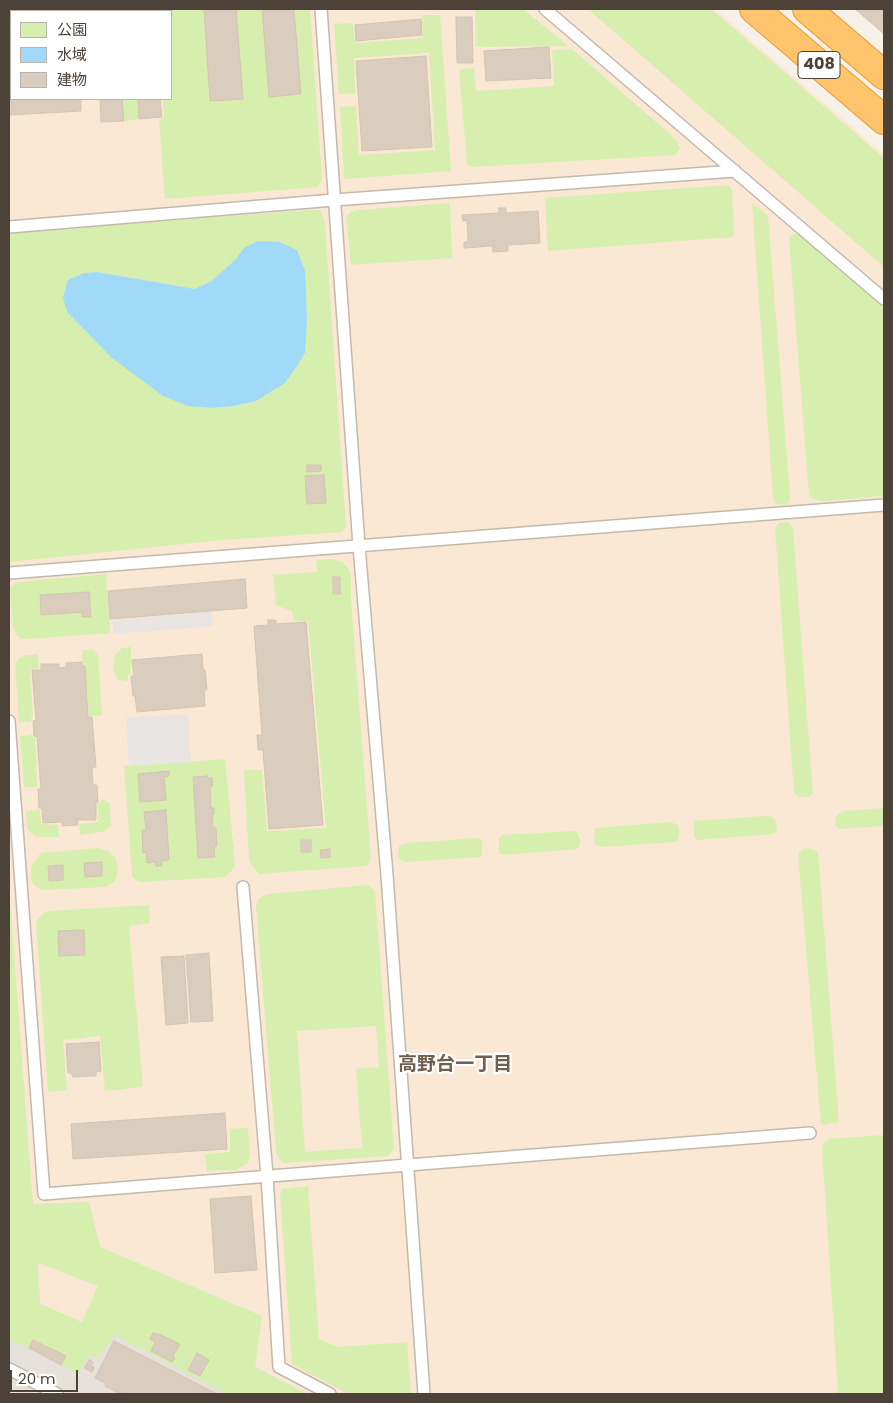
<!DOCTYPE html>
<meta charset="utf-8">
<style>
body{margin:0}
#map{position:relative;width:893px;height:1403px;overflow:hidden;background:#f6f2ea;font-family:Poppins,"Noto Sans JP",sans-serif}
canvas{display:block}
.frame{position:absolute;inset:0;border:10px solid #4c4237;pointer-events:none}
.legend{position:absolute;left:10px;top:10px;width:162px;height:90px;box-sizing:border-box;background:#fff;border:1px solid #b7b3af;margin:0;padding:6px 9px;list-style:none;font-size:15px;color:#4c4237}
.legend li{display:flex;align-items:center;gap:10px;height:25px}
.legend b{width:25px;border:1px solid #b7b3af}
.scale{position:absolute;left:10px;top:1370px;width:68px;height:22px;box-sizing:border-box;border:2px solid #4c4237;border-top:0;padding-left:6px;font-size:15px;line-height:18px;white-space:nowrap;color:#4c4237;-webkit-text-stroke:4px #fff;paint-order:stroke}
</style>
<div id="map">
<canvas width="893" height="1403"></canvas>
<div class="frame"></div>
<ul class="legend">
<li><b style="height:14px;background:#d6efaf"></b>公園</li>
<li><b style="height:14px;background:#a1daf9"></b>水域</li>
<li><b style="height:14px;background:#dacdbe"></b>建物</li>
</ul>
<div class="scale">20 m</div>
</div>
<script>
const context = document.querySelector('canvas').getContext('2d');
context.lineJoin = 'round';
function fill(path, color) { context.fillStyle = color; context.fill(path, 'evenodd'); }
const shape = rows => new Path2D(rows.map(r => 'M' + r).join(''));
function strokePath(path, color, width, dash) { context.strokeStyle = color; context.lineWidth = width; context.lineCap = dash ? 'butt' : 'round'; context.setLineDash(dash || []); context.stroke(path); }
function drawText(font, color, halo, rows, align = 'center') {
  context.font = font + ' Poppins,"Noto Sans JP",sans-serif'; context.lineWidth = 4.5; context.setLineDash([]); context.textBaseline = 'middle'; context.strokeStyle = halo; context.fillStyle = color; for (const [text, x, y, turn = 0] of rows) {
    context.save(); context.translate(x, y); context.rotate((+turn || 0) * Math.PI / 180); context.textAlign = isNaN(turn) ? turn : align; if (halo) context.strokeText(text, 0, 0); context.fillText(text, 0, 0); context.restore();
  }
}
const commercial = shape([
 [9,9,715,9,884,154,884,1394,308,1394,99,1286,82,1322,9,1290],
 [11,11,171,11,171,99,11,99]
]);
const industrial = shape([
 [98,1286,308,1394,9,1394,9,1290,82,1322]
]);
const green = shape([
 [157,9,310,9,322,179,318,187,165,199,159,119,164,118,163,99,171,99,171,11,157,11],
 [475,9,523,9,568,46,476,47],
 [588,9,711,9,884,158,884,267],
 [422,15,440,15,451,171,344,179,340,107,356,106,359,155,435,150,429,53,354,58,355,93,339,94,334,24,353,23,355,43,423,38],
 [572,49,672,136,680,147,676,155,472,167,467,164,459,70,474,68,476,91,554,86,552,50],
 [122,99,138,99,139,119,124,121],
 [729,185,732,190,734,237,548,251,545,198],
 [450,203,452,258,351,265,346,217,351,212,358,210],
 [752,203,768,216,790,497,789,503,783,505,776,504,773,498],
 [311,210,320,210,325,224,346,526,342,532,222,540,9,562,9,233],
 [244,248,305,353,285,383,256,401,234,406,212,408,81,326,67,312,84,273,97,272,195,289,213,280,236,259],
 [793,234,797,234,804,236,884,305,884,496,823,501,813,499,809,495,789,239],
 [784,522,789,523,793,528,813,794,809,797,800,797,794,794,775,528,779,523],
 [333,559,342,562,348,568,351,576,351,600,371,859,367,866,259,874,252,866,249,859,244,770,262,770,267,831,326,828,308,621,294,621,292,611,276,605,273,575,317,572,316,560],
 [106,574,110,633,28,639,22,639,16,634,13,627,10,588,13,584,19,582],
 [131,647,131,674,128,675,128,681,118,680,113,669,115,655,122,648],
 [82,650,93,650,98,654,102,715,89,716,85,666,83,665],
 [38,654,39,668,30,669,33,718,31,718,31,722,19,722,15,665,18,659,26,655],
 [32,735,33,738,35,738,37,787,24,787,20,736],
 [225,759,235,865,232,870,225,877,141,882,137,881,132,876,124,766],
 [101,800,105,800,110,804,111,826,105,831,80,835,79,824,98,822,98,803,100,803],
 [884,808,884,826,840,829,836,827,835,817,843,811],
 [40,810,41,824,58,825,59,837,37,837,30,832,27,827,26,811],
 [766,816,773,817,776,821,777,831,773,834,697,840,694,837,694,821],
 [669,822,676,824,679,828,679,838,675,842,601,847,595,844,594,830,597,828],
 [576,831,580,839,580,845,577,849,502,855,499,853,499,839,501,835],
 [477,838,482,840,482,854,480,857,405,862,401,860,398,857,399,846,408,843],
 [99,848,109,851,116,859,118,870,116,880,111,884,105,887,46,890,40,889,33,884,31,877,32,865,41,853],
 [807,848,813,849,818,853,839,1122,821,1125,798,854,803,849],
 [368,885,375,891,394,1149,388,1156,285,1163,280,1160,276,1152,256,906,259,898,267,894],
 [376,1026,379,1067,356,1069,362,1148,305,1152,297,1031],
 [9,889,33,1204,89,1202,100,1247,262,1316,255,1367,308,1394,228,1394,114,1335,98,1358,89,1355,78,1374,9,1339],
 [38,1263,98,1286,82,1322,40,1304],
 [149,905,150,923,129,926,143,1087,105,1091,100,1036,63,1040,67,1090,48,1092,36,922,42,914,49,911],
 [248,1128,250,1155,248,1163,236,1170,207,1171,205,1154,230,1152,230,1129],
 [884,1135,884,1394,838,1394,822,1148,824,1143,829,1139],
 [308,1186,319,1339,338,1347,407,1342,411,1394,348,1394,292,1364,280,1195,282,1189]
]);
const parking = shape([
 [211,612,213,626,114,634,113,620],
 [188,714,191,762,129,766,126,718]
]);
const water = shape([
 [258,241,279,242,297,250,305,271,307,320,305,353,297,366,285,383,256,401,234,406,212,408,188,406,163,396,112,358,67,312,63,298,68,280,84,273,97,272,195,289,213,280,236,259,244,248]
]);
const building = shape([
 [68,9,155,9,155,11,69,11,68,9],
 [204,9,236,9,243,99,210,101,204,9],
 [262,9,294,9,301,94,269,97,262,9],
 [855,9,884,9,884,34,855,9],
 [456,17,472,17,473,63,457,63,456,17],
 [421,19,422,35,356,41,355,25,421,19],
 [9,29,9,33,11,33,11,99,81,99,81,111,9,115,9,29],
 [549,47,551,78,486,81,484,51,549,47],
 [426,56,432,147,362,151,356,61,426,56],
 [100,99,122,99,124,121,101,122,100,99],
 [138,99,160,99,162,117,139,119,138,99],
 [499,208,506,208,506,213,538,211,540,243,508,245,508,251,493,252,492,246,464,248,464,242,468,242,467,220,463,221,462,215,499,213,499,208],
 [307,465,321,465,321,471,307,472,307,465],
 [324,475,326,503,307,504,305,476,324,475],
 [333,577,340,577,340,594,333,594,333,577],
 [245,579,247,608,110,619,108,591,245,579],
 [89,592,91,617,82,617,82,612,41,615,40,595,89,592],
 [268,620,276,620,276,624,306,622,323,825,269,829,263,750,258,750,257,735,262,735,254,626,268,625,268,620],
 [202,654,203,670,205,670,207,690,204,690,205,706,137,712,135,696,133,696,131,676,134,676,132,660,202,654],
 [82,662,82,666,85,666,88,717,92,717,96,767,92,767,93,785,97,785,98,802,96,802,96,820,77,820,78,825,62,826,62,822,43,823,42,808,39,808,38,789,41,789,37,737,34,736,33,721,36,720,32,670,41,670,41,664,59,664,59,668,66,667,66,663,82,662],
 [169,771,169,776,164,777,166,800,140,802,138,774,169,771],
 [207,776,207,778,212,778,213,786,210,786,211,808,214,808,214,814,212,815,213,828,216,828,217,846,214,846,215,857,198,858,193,777,207,776],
 [166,810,169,860,161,861,162,866,156,866,155,862,147,863,146,852,143,853,142,830,146,830,144,812,166,810],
 [301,840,311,840,311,852,301,852,301,840],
 [330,849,330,857,321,858,320,850,330,849],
 [102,862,102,876,85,877,84,863,102,862],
 [63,865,63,880,49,881,48,866,63,865],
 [84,930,85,955,59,956,58,931,84,930],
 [209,953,213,1021,191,1022,186,955,209,953],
 [184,956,188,1023,166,1025,161,957,184,956],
 [99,1042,101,1071,96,1072,96,1076,73,1077,71,1073,68,1073,66,1044,99,1042],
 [225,1113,227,1149,73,1159,71,1124,225,1113],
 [251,1196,257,1270,215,1273,210,1199,251,1196],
 [153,1333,161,1335,180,1344,173,1356,175,1358,172,1362,151,1351,155,1342,150,1339,153,1333],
 [33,1340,66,1356,61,1365,29,1348,33,1340],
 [114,1341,217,1394,127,1394,121,1392,120,1394,105,1386,106,1383,95,1378,114,1341],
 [197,1353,209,1360,200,1376,188,1370,197,1353],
 [89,1360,93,1362,91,1366,94,1367,92,1372,84,1368,89,1360]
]);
const lane = shape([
 [321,9,359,546,387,875,424,1394],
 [545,9,884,299],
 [9,227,334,200,735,171],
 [9,573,884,505],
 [9,721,44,1194,810,1133],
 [243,887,267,1176,279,1367,330,1394],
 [9,1369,57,1394]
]);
const highway = shape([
 [754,9,884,120],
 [807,9,884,75]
]);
const shields = [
 [819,65,42]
];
const shieldNames = [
 ["408",819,65]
];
const neighbourhoodNames = [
 ["高野台一丁目",455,1065]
];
fill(commercial, '#fae7d4');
fill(industrial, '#e6e1db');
fill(green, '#d6efaf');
fill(parking, '#e8e5e2');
fill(water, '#a1daf9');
fill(building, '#dacdbe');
strokePath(building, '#d5c4b0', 1);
strokePath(lane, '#c3b9ab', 14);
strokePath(highway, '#ef9a2b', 30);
strokePath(lane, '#fff', 11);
strokePath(highway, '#ffc46c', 28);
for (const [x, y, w] of shields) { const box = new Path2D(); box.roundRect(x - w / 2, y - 13.5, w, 27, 4); context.fillStyle = '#fff'; context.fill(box); strokePath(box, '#4c4237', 1); }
drawText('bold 16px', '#4c4237', null, shieldNames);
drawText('bold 19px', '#705f4d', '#fff', neighbourhoodNames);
</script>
